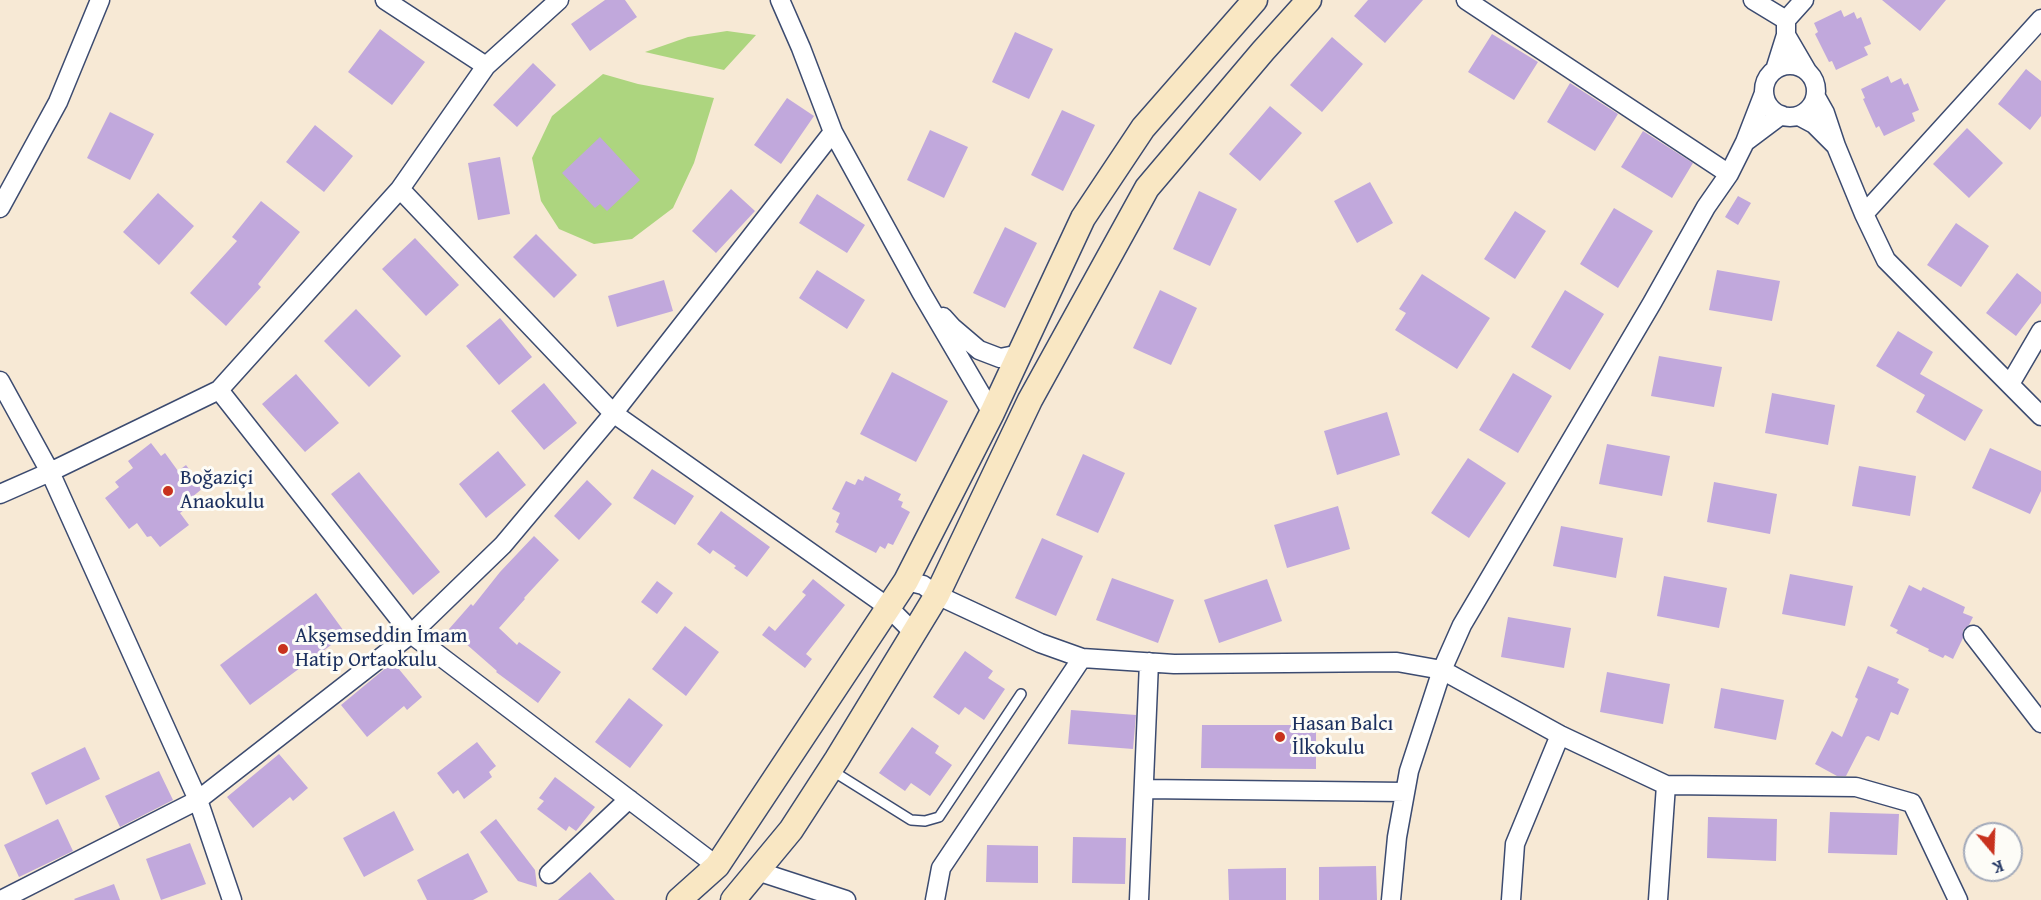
<!DOCTYPE html>
<meta charset="utf-8">
<style>
body{margin:0}
#map{position:relative;width:2041px;height:900px;overflow:hidden;background:#f7e9d5;font-family:"Gentium Book Plus",serif}
canvas{display:block}
.north{position:absolute;left:1963px;top:822px;width:60px;height:60px;box-sizing:border-box;background:#fdfcf7;border:2px solid #a3aaba;border-radius:50%;rotate:161deg;font-size:16px;font-weight:700;line-height:24px;text-align:center;color:#1b2f5e}
.north::after{content:'';display:block;margin:auto;width:21px;height:27px;background:#c8321e;clip-path:polygon(50% 0,100% 100%,50% 72%,0 100%)}
</style>
<div id="map">
<canvas width="2041" height="900"></canvas>
<div class="north">K</div>
</div>
<script>
const context = document.querySelector('canvas').getContext('2d');
context.lineJoin = 'round';
function fill(path, color) { context.fillStyle = color; context.fill(path, 'evenodd'); }
const shape = rows => new Path2D(rows.map(r => 'M' + r).join(''));
function strokePath(path, color, width, dash) { context.strokeStyle = color; context.lineWidth = width; context.lineCap = dash ? 'butt' : 'round'; context.setLineDash(dash || []); context.stroke(path); }
function drawText(font, color, halo, rows, align = 'center') {
  context.font = font + ' "Gentium Book Plus",serif'; context.lineWidth = 6; context.setLineDash([]); context.textBaseline = 'middle'; context.strokeStyle = halo; context.fillStyle = color; for (const [text, x, y, turn = 0] of rows) {
    context.save(); context.translate(x, y); context.rotate((+turn || 0) * Math.PI / 180); context.textAlign = isNaN(turn) ? turn : align; if (halo) context.strokeText(text, 0, 0); context.fillText(text, 0, 0); context.restore();
  }
}
const green = shape([
 [727,31,756,35,724,70,645,52,688,37],
 [603,74,638,84,714,98,694,163,673,208,632,239,594,244,559,229,541,201,532,158,552,116]
]);
const building = shape([
 [605,0,625,0,637,17,590,51,571,24],
 [1368,0,1423,0,1385,43,1354,16],
 [1882,0,1946,0,1920,31],
 [1841,10,1844,17,1854,12,1857,19,1861,17,1871,44,1864,47,1868,55,1836,70,1832,61,1829,62,1815,34,1818,32,1814,23],
 [380,29,425,62,392,105,348,72],
 [1015,32,1053,49,1029,99,992,82],
 [1492,34,1538,62,1514,100,1468,72],
 [1332,37,1363,64,1322,112,1290,85],
 [533,63,556,85,517,127,493,105],
 [2026,69,2041,81,2041,116,2030,130,1998,104],
 [1888,76,1891,83,1901,78,1904,85,1908,83,1919,110,1912,113,1915,121,1884,136,1879,126,1876,128,1863,99,1865,98,1861,89],
 [1570,83,1618,114,1595,151,1547,122],
 [787,98,814,116,781,164,754,145],
 [1270,106,1302,133,1260,181,1229,154],
 [1062,110,1095,125,1063,191,1031,175],
 [110,112,154,134,130,180,87,158],
 [315,125,353,156,324,192,286,162],
 [1967,128,2003,163,1969,198,1933,164],
 [930,130,968,147,944,198,907,180],
 [1643,131,1693,163,1672,198,1621,167],
 [600,137,640,180,607,211,600,204,595,208,562,173],
 [500,157,510,214,478,220,468,163],
 [1370,182,1393,223,1357,243,1334,201],
 [731,189,755,211,716,253,692,231],
 [1199,191,1237,209,1210,266,1173,249],
 [158,193,194,226,159,265,123,232],
 [817,194,865,225,847,253,799,223],
 [1738,196,1751,203,1738,225,1725,217],
 [261,201,300,232,258,284,261,287,226,326,190,293,237,241,232,237],
 [1614,208,1653,231,1618,288,1580,264],
 [1515,211,1546,231,1515,279,1484,259],
 [1956,223,1989,246,1961,287,1927,265],
 [1005,227,1037,243,1005,308,973,293],
 [536,234,577,275,554,298,513,257],
 [415,238,459,285,426,316,382,269],
 [817,270,865,300,847,329,799,298],
 [1717,270,1780,281,1772,321,1709,310],
 [2017,273,2041,292,2041,303,2016,336,1986,313],
 [1422,274,1490,318,1457,369,1395,330,1406,313,1399,309],
 [664,280,673,311,617,327,608,296],
 [1160,290,1197,308,1171,365,1133,348],
 [1565,290,1604,314,1570,370,1531,347],
 [356,309,401,356,369,387,324,341],
 [500,318,532,357,499,385,466,346],
 [1898,331,1933,352,1920,374,1983,410,1965,441,1916,412,1925,395,1876,366],
 [1659,356,1722,367,1714,407,1651,396],
 [892,372,948,401,916,462,860,434],
 [1513,373,1552,396,1518,453,1479,430],
 [296,374,339,423,305,452,262,404],
 [544,383,577,423,544,450,511,411],
 [1772,393,1835,405,1828,445,1765,433],
 [1387,412,1400,455,1337,475,1324,431],
 [151,443,161,456,165,453,178,471,186,465,203,488,191,498,195,502,180,513,189,525,160,547,151,536,147,537,137,523,129,529,105,498,119,487,115,482,133,468,128,461],
 [1607,444,1670,456,1662,496,1599,484],
 [1990,448,2041,471,2041,491,2030,514,1972,488],
 [498,451,526,485,486,518,459,484],
 [1083,454,1125,473,1098,533,1056,515],
 [1468,458,1506,483,1469,538,1431,513],
 [1859,466,1916,476,1910,516,1852,506],
 [652,469,694,496,675,525,633,498],
 [359,472,440,572,413,595,331,494],
 [865,476,901,494,898,500,903,502,901,507,910,512,893,545,888,543,885,549,880,546,876,553,835,532,839,524,836,522,840,513,832,509,846,481,855,485,858,479,863,481],
 [587,480,612,504,579,540,554,516],
 [1714,482,1777,494,1770,534,1707,522],
 [1338,506,1350,549,1287,568,1274,525],
 [721,511,770,547,747,577,734,568,736,566,713,550,710,554,697,544],
 [1561,526,1623,538,1616,578,1553,566],
 [534,536,559,560,524,598,525,599,499,628,517,645,519,642,561,672,538,703,496,672,497,671,449,629,471,604,473,606,500,572],
 [1042,538,1083,556,1056,616,1015,598],
 [1790,574,1853,586,1845,626,1782,614],
 [1664,576,1727,588,1719,628,1657,616],
 [1112,578,1174,600,1158,643,1096,620],
 [813,579,845,605,806,654,812,659,805,668,762,635,769,626,775,631,806,595,802,592],
 [1267,579,1282,621,1219,643,1204,600],
 [657,581,673,593,657,614,641,602],
 [1909,585,1921,591,1923,587,1965,607,1963,613,1973,617,1969,625,1963,630,1963,638,1953,659,1945,655,1943,658,1928,651,1929,649,1896,633,1898,630,1890,626],
 [316,593,346,634,250,705,220,665],
 [1508,617,1571,628,1564,668,1501,657],
 [685,626,719,652,686,696,652,669],
 [965,651,993,671,988,678,1005,689,984,720,965,707,959,715,933,697],
 [393,662,422,697,407,710,404,706,367,737,341,705],
 [1868,666,1899,679,1897,683,1909,689,1898,715,1891,712,1879,741,1868,736,1866,737,1846,776,1837,776,1815,764,1832,731,1842,737,1858,699,1855,697],
 [1607,672,1670,684,1663,724,1600,712],
 [1721,688,1784,700,1776,740,1714,728],
 [629,698,663,725,630,768,595,742],
 [1071,710,1136,715,1133,749,1068,744],
 [1202,725,1316,725,1316,769,1201,768],
 [912,727,939,746,935,753,952,765,930,796,911,783,905,791,879,773],
 [477,742,496,766,489,772,492,777,464,799,458,790,453,794,437,773],
 [85,747,100,779,46,805,31,773],
 [279,754,308,788,293,801,290,797,253,828,227,797],
 [159,771,173,800,120,827,105,796],
 [555,777,595,807,576,831,569,826,566,831,537,809,544,801,539,798],
 [394,811,414,850,364,877,343,838],
 [1830,812,1899,814,1897,855,1828,853],
 [1708,817,1777,819,1776,861,1707,858],
 [58,819,73,851,19,877,4,845],
 [496,819,535,870,537,887,518,881,480,832],
 [1073,837,1126,838,1125,884,1072,883],
 [190,843,206,884,161,900,146,859],
 [987,845,1038,846,1038,883,986,882],
 [468,853,488,892,473,900,427,900,417,880],
 [1376,866,1377,900,1319,900,1319,867],
 [1286,868,1286,900,1229,900,1228,869],
 [590,872,615,900,558,900,559,899],
 [114,884,120,900,75,900,74,899]
]);
const lane = shape([
 [831,770,911,820,925,821,939,817,1021,694]
]);
const street = shape([
 [385,0,486,66],
 [780,0,801,48,833,132,921,292,992,413],
 [1466,0,1729,174],
 [1753,0,1786,20,1786,35],
 [1786,20,1804,0],
 '1764 91a26 26 0 1 1 52 0a26 26 0 1 1-52 0Z',
 [1775,70,1786,35,1807,71],
 [1764,93,1745,142,1781,115],
 [1799,116,1814,124,1836,146,1825,113,1816,97],
 [1836,146,1864,214,1886,260,2041,416],
 [400,189,486,66,559,0],
 [0,208,58,102,100,0],
 [1864,214,2041,19],
 [943,317,952,327,979,350,1000,358,1020,354],
 [0,381,50,472,198,800,232,900],
 [2010,384,2041,331],
 [0,494,50,472,219,390],
 [906,581,923,585,937,595,1040,643,1082,658,1174,664,1397,662,1442,670,1560,735,1666,785,1856,787,1912,803,1958,900],
 [1973,635,2041,723],
 [1144,789,1405,792],
 [717,866,411,634,219,390,400,189,613,413,888,607,907,626,916,629],
 [757,871,846,900],
 [549,874,629,799],
 [1,900,198,800,411,634,503,545,608,420,833,132],
 [935,900,941,868,1082,658],
 [1139,900,1149,662],
 [1391,900,1397,837,1409,771,1442,670,1462,625,1652,303,1706,207,1729,174,1745,142],
 [1511,900,1515,844,1560,735],
 [1658,900,1666,785]
]);
const secondary = shape([
 [679,900,717,866,906,581,992,413,1083,218,1143,128,1255,0],
 [733,900,791,830,837,759,937,595,1030,400,1147,188,1263,51,1309,0]
]);
const markers = [
 [168,491,6,"#c8321e"],
 [283,649,6,"#c8321e"],
 [1280,737,6,"#c8321e"]
];
const poiNames = [
 ["Boğaziçi",180,479],
 ["Anaokulu",180,503],
 ["Akşemseddin İmam",295,637],
 ["Hatip Ortaokulu",295,661],
 ["Hasan Balcı",1292,725],
 ["İlkokulu",1292,749]
];
fill(green, '#add57f');
fill(building, '#c1a8dc');
strokePath(lane, '#3c4b70', 12);
strokePath(street, '#3c4b70', 21);
strokePath(secondary, '#3c4b70', 27);
strokePath(lane, '#fff', 9);
strokePath(street, '#fff', 18);
strokePath(secondary, '#f9e7c3', 24);
for (const [x, y, r, color] of markers) { const dot = new Path2D(); dot.arc(x, y, r, 0, 2 * Math.PI); context.fillStyle = color; context.fill(dot); strokePath(dot, '#fdfcf7', 2); }
drawText('21px', '#1b2f5e', '#fdfcf7', poiNames, 'left');
</script>
